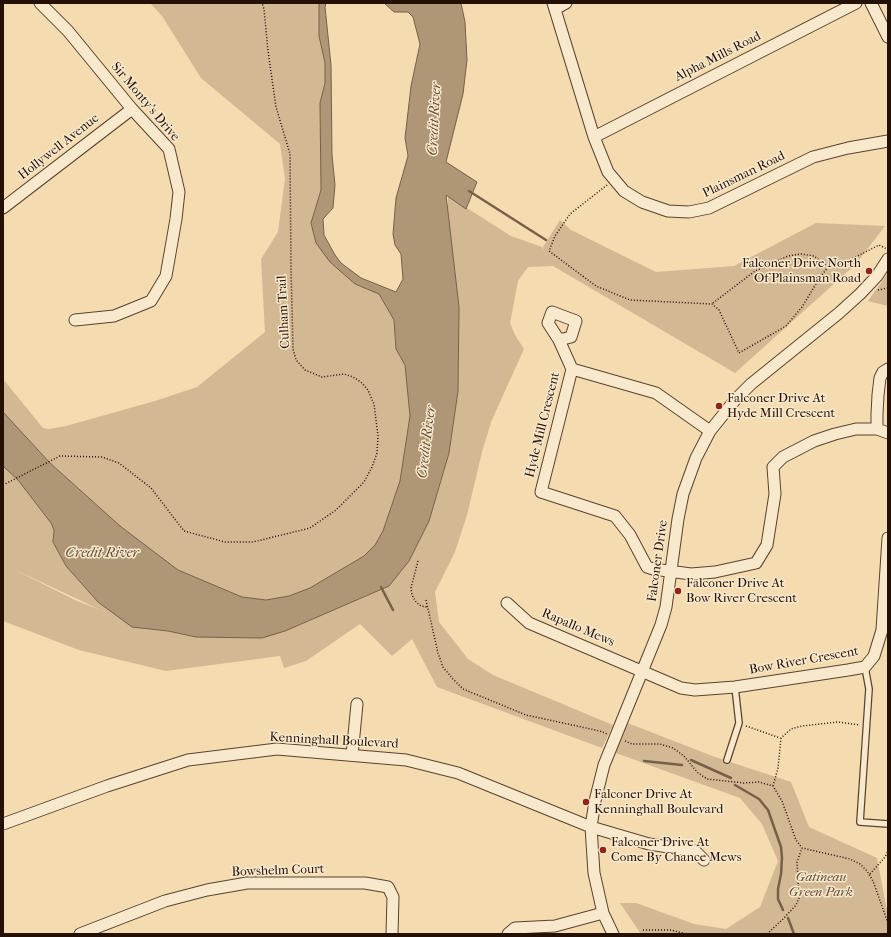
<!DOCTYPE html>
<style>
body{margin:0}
#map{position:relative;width:891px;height:937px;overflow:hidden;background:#f5dbb0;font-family:"IM FELL French Canon",serif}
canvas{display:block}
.frame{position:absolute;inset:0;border:4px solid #251006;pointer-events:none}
</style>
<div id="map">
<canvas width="891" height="937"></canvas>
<div class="frame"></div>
</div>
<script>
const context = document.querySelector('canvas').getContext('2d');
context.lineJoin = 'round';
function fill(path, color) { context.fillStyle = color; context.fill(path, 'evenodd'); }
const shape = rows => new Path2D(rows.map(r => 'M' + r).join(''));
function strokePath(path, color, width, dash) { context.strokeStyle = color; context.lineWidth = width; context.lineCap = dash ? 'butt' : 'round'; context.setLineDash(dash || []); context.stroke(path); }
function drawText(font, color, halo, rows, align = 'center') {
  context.font = font + ' "IM FELL French Canon",serif'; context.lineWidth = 3; context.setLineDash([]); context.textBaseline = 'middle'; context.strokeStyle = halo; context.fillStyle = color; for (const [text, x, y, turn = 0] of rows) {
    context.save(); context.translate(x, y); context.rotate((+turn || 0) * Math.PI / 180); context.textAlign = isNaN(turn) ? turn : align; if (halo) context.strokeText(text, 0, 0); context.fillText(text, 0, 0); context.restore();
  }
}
const green = shape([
 [150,3,319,3,319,36,325,63,325,83,320,103,321,190,311,223,355,284,379,294,394,320,396,349,405,365,410,416,400,481,383,531,375,545,364,556,310,588,289,596,266,600,242,597,178,570,120,526,50,463,3,412,3,379,43,428,49,429,66,426,155,401,197,387,265,332,261,259,278,232,285,179,280,144,201,78,162,16],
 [448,196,511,236,542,247,544,250,543,247,560,220,571,230,656,272,734,266,816,223,885,226,855,265,735,373,553,266,528,267,518,281,510,323,515,335,524,349,491,422,482,452,467,515,455,552,435,592,439,622,468,659,493,675,613,725,602,748,437,687,412,639,392,656,360,624,306,661,284,668,280,656,166,671,79,650,3,621,3,466,18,480,51,523,54,530,53,542,66,566,98,602,168,631,196,637,285,631,389,586,429,521,449,453,458,391,459,307,448,218],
 [9,567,105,612,106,612,77,601],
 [888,273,888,306,868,301],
 [625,722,715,757,791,782,809,827,877,858,888,916,888,934,641,934,620,903,636,903,694,924,726,929,760,907,778,861,762,824,740,798,613,752]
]);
const water = shape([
 [319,3,326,3,325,7,331,65,332,155,335,185,333,208,323,219,324,235,335,255,341,263,361,278,396,292,403,279,401,254,395,245,393,234,396,198,408,156,405,138,411,86,420,44,413,17,408,12,394,12,384,3,461,3,465,22,467,60,463,94,446,162,477,182,466,209,446,195,459,307,458,391,449,453,429,521,409,561,389,586,285,631,262,638,196,637,168,631,132,627,98,602,66,566,53,542,54,530,51,523,18,480,3,466,3,412,50,463,120,526,178,570,242,597,266,600,289,596,310,588,364,556,375,545,383,531,400,481,410,416,405,365,396,349,394,320,379,294,355,284,330,262,316,243,311,223,321,190,320,103,325,83,325,63,319,36,319,3]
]);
const stream = shape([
 [469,191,546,240],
 [381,587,393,610],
 [691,760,731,778],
 [644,761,682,765],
 [735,785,759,799,768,810,781,847,782,858,781,874,778,889,778,899,783,910],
 [788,918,794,934]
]);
const path = shape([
 [607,185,570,214,555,236,549,251,596,286,630,300,712,304,719,310,739,353,786,326,802,307,819,279,828,267,842,264,879,245,887,249],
 [878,290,888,288],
 [713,303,755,271,788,256,801,254,814,256,828,267],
 [3,485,60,456,102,457,119,463,151,488,184,531,225,542,253,542,310,528,336,510,364,482,372,467,377,453,378,436,374,404,368,390,361,382,353,377,344,374,322,377,305,370,296,360,293,349,291,268,290,154,276,107,268,51,264,9,262,3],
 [418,561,411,588,412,595,416,602,421,606,427,607],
 [426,600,438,653,443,667,453,679,463,689,526,715,600,731,607,734],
 [746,726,780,738],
 [625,741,632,744,660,744,673,748,684,756,697,772,707,779,744,783,759,782,773,786,782,801,796,840,802,848,850,859,860,864,867,871,873,881,888,923],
 [773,786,778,768,781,738,791,729,802,726,838,722,860,725],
 [870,874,885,857,888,851],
 [643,930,671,930,687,934],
 [767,934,783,919,796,905,799,898,797,862,802,848],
 [888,934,888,932]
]);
const lane = shape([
 [865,667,869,689,860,822,888,824],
 [727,760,739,723,735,687]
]);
const street = shape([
 [40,3,68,31,132,109,169,149,179,192,176,219,166,276,151,301,114,316,75,320],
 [553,3,594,137,608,172,624,191,642,202,668,211,689,212,709,208,813,157,848,148,888,141],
 [871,3,888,37],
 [555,9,566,3],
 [594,137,856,3],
 [3,208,132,109],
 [559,340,571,337,576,321,552,312,548,323,559,340,572,369],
 [888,369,883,372,880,378,878,395,877,414,877,429,888,433],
 [710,431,656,393,572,369,541,492,615,516,630,535,647,567,653,569,691,574,715,572,756,563,767,545,775,494,773,467,783,457,814,441,835,434,856,429,877,429],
 [507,603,529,623,681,688,695,690,735,687,848,670,865,667,874,656,882,630,888,538],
 [352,755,357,704],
 [3,824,107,786,188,760,277,749,406,760,458,773,591,827,649,844,695,851,704,860],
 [80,934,165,901,207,890,247,883,365,883,388,887,393,897,392,934],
 [508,934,515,928,555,926,603,913],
 [613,934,603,913,594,873,591,827,595,801,604,765,661,625,666,607,678,519,683,494,696,458,710,431,735,400,751,384,839,313,860,294,877,276,888,259]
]);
const markers = [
 [869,271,4,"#8f2418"],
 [719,406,4,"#8f2418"],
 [678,591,4,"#8f2418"],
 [586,802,4,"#8f2418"],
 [603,850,4,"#8f2418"]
];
const streetNames = [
 ["Alpha Mills Road",718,57,-27],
 ["Sir Monty's Drive",145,102,50],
 ["Hollywell Avenue",59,147,-38],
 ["Plainsman Road",744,175,-26],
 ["Culham Trail",284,312,-93],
 ["Hyde Mill Crescent",543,425,-76],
 ["Falconer Drive",658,561,-82],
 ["Rapallo Mews",578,628,23],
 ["Bow River Crescent",804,661,-10],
 ["Kenninghall Boulevard",334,741,3],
 ["Bowshelm Court",278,871,-2]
];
const poiNames = [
 ["Falconer Drive North",861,264,"right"],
 ["Of Plainsman Road",861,279,"right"],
 ["Falconer Drive At",727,399],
 ["Hyde Mill Crescent",727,414],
 ["Falconer Drive At",686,584],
 ["Bow River Crescent",686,599],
 ["Falconer Drive At",594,795],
 ["Kenninghall Boulevard",594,810],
 ["Falconer Drive At",611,843],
 ["Come By Chance Mews",611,858]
];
const parkNames = [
 ["Gatineau",821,878],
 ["Green Park",821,893]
];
const waterNames = [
 ["Credit River",435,119,-87],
 ["Credit River",427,442,-83],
 ["Credit River",102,554]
];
fill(green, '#d2b893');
fill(water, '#ae9676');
strokePath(water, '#776049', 1);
strokePath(stream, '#776049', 2.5);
strokePath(lane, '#594330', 8);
strokePath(street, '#594330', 13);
strokePath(path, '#251006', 1.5, [1, 2]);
strokePath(lane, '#f8e8cc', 5.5);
strokePath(street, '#f8e8cc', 11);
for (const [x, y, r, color] of markers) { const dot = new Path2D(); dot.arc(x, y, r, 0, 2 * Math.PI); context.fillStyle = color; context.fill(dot); strokePath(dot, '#f8e8cc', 1.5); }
drawText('13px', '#251006', '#f8e8cc', streetNames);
drawText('13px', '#251006', '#f8e8cc', poiNames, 'left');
drawText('italic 13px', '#624b37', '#f8e8cc', parkNames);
drawText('italic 14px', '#634c38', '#f8e8cc', waterNames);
</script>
